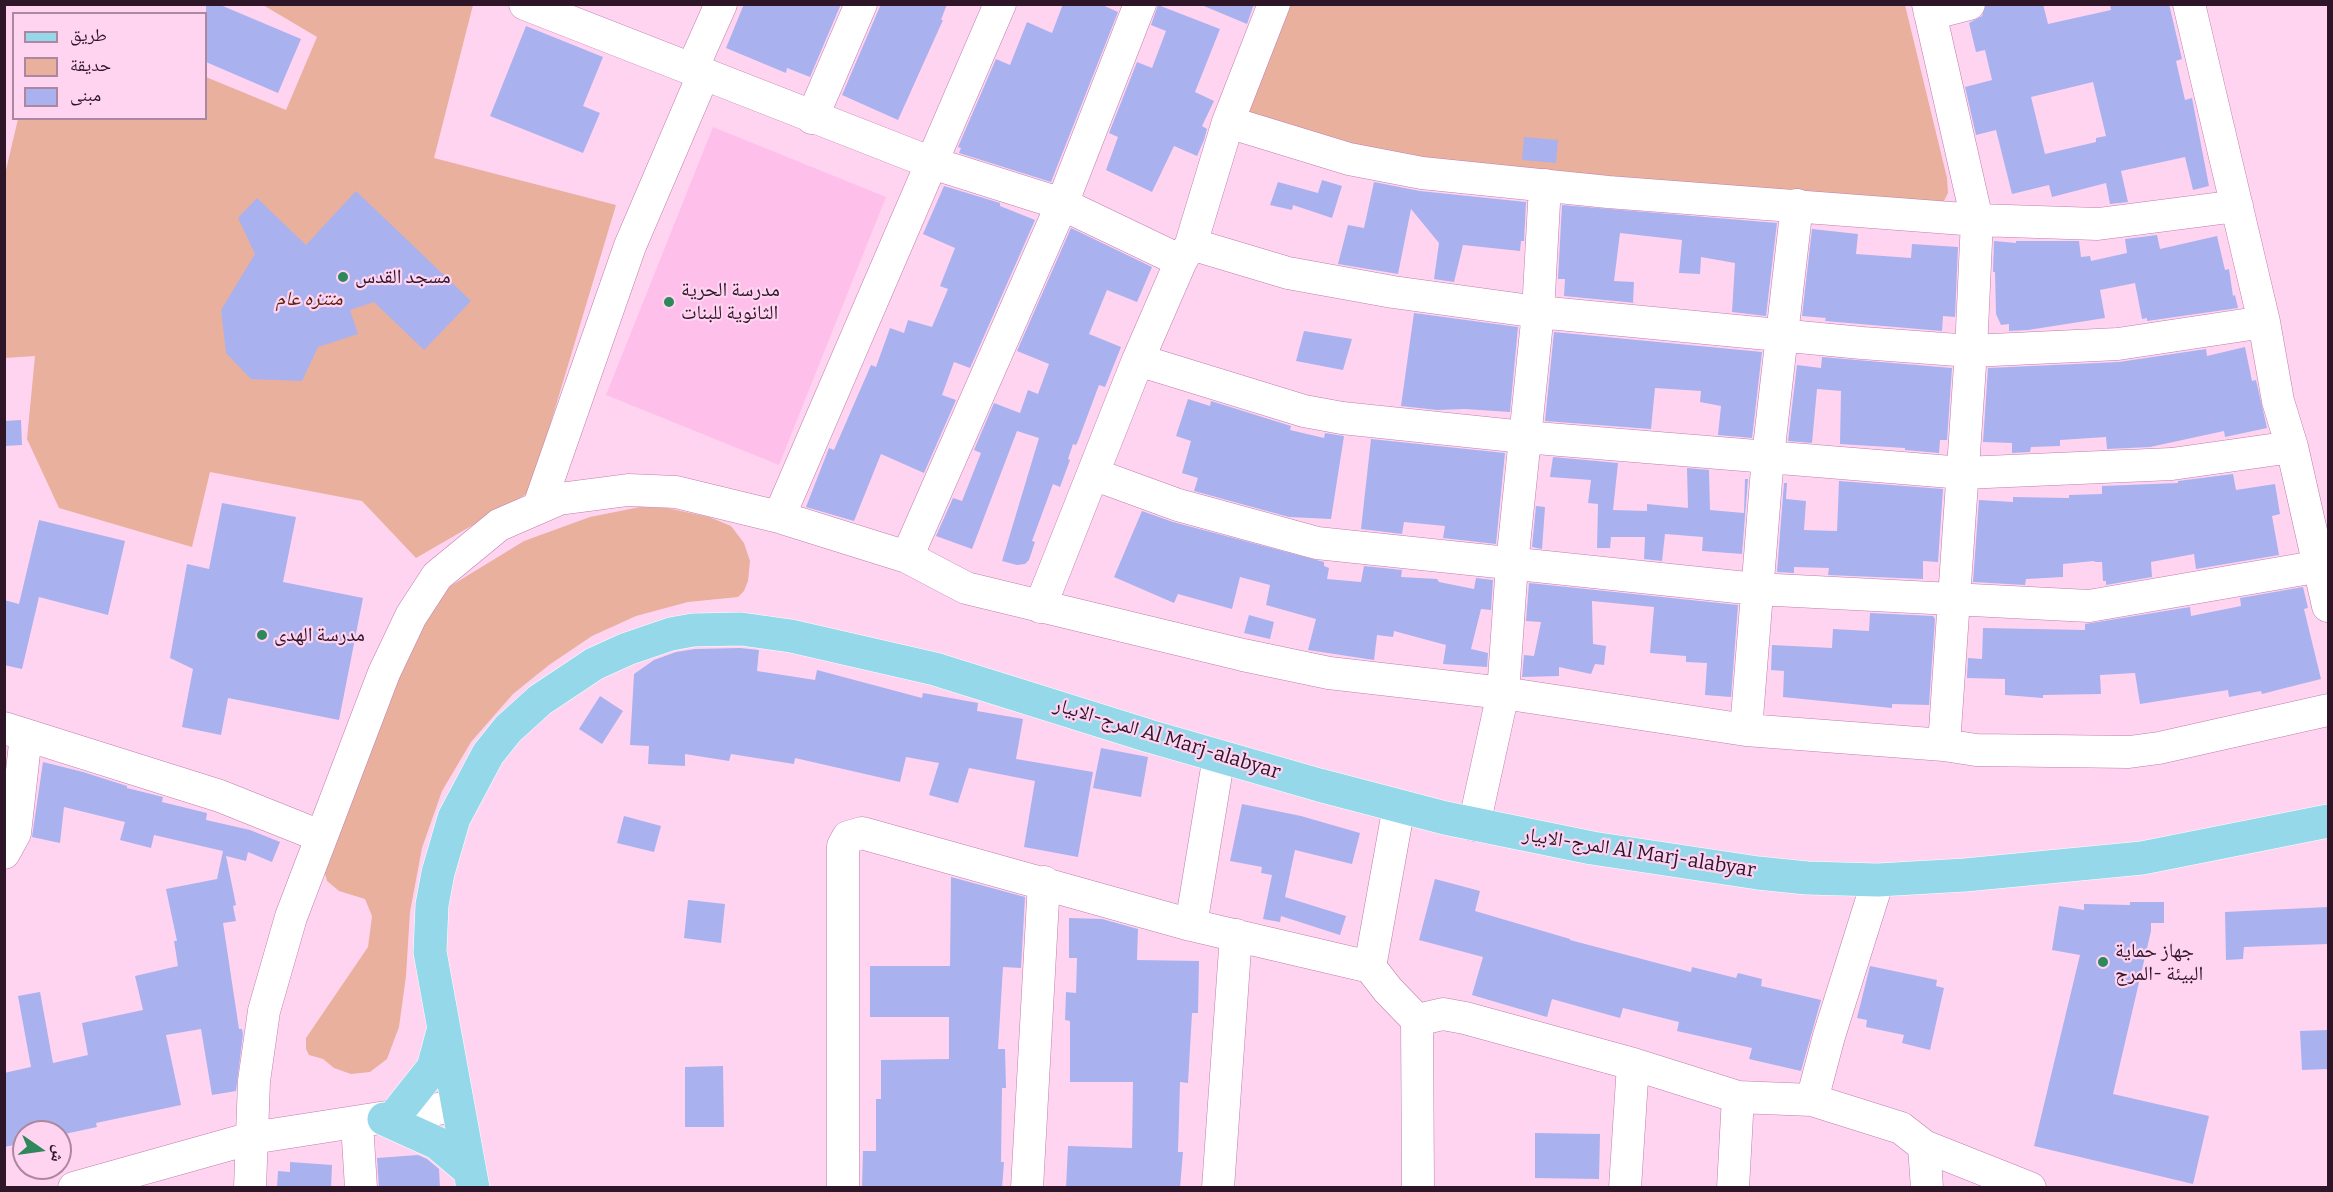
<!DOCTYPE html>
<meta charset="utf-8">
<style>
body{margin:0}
#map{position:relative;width:2333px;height:1192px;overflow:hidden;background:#ffd4f1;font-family:Bitter,"Noto Naskh Arabic",serif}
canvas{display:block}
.frame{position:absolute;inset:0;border:6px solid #2e1527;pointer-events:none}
.legend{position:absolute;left:12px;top:12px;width:195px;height:108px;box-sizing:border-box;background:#ffd4f1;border:2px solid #ab88a0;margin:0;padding:8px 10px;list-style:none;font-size:18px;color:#2e1527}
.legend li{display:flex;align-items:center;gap:12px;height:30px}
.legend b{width:30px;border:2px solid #ab88a0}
.north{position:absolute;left:12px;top:1120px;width:60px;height:60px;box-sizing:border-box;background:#ffd4f1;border:2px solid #ab88a0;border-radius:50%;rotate:103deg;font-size:16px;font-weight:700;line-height:24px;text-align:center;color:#2e1527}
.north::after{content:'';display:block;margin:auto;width:21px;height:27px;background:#2f875c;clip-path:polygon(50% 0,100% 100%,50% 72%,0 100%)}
</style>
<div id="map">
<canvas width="2333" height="1192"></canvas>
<div class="frame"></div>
<ul class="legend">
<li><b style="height:8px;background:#94d8e9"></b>طريق</li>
<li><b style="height:16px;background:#e9b09e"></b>حديقة</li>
<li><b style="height:16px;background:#a9b2ee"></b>مبنى</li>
</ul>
<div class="north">ش</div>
</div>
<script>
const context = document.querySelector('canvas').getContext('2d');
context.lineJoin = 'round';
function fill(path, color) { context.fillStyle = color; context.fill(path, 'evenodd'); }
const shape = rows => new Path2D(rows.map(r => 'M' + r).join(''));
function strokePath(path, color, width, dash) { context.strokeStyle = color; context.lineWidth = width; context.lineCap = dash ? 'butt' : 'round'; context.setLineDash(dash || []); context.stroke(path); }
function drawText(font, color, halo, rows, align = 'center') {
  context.font = font + ' Bitter,"Noto Naskh Arabic",serif'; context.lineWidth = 4.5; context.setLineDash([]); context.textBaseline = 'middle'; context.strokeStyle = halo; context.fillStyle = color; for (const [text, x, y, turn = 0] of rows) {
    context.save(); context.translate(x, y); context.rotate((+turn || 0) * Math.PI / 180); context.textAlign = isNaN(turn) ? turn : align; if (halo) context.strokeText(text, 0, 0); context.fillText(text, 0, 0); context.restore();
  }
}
const built = shape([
 [713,127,886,197,779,465,606,395]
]);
const green = shape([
 [263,5,473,5,434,158,616,205,530,492,416,558,362,501,210,472,192,547,59,508,27,439,35,356,5,358,5,174,18,119,206,118,206,77,286,110,317,37],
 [1279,5,1905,5,1947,178,1948,193,1943,203,1438,167,1240,120],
 [640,507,667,508,709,517,731,526,744,543,750,561,748,581,744,591,738,597,688,602,636,616,592,636,549,665,513,694,471,742,442,791,422,848,410,912,406,976,399,1027,387,1059,370,1072,351,1074,334,1068,323,1059,309,1055,306,1049,306,1038,368,947,372,916,365,899,339,891,327,881,323,866,411,638,444,590,524,541,590,517]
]);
const building = shape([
 [206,4,218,4,301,39,278,93,206,62],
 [744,4,841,4,810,77,787,68,786,73,726,48],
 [881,4,947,4,941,20,943,20,898,120,842,95],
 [1063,4,1100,4,1118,12,1051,182,959,153,961,148,958,147,996,59,1010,65,1027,22,1052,33],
 [1199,4,1254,4,1247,24],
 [1986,4,2043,4,2048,24,2111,10,2110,4,2169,4,2182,59,2176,61,2185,100,2192,98,2209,186,2193,190,2185,157,2121,171,2128,202,2110,204,2106,183,2052,197,2049,185,2012,194,1996,130,1976,135,1965,87,1992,80,1985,50,1976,52,1969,23,1982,16],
 [2093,82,2106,136,2096,138,2096,142,2045,154,2031,97],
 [1158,5,1220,29,1195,92,1214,101,1202,126,1207,129,1204,140,1197,156,1174,146,1152,192,1106,170,1118,137,1109,133,1137,62,1152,68,1166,31,1151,25],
 [526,26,603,57,583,106,600,113,583,153,490,116],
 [1524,137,1558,140,1556,163,1522,160],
 [1322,180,1342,186,1332,218,1293,205,1292,210,1270,205,1278,182,1318,193],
 [1374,182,1420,191,1526,202,1524,241,1521,241,1520,251,1463,245,1454,282,1434,279,1439,243,1411,209,1398,274,1338,264,1348,225,1364,228],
 [944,186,1000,203,1000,206,1035,220,970,368,954,362,942,395,956,400,924,473,881,454,854,521,806,507,829,448,834,450,871,365,876,367,890,328,904,333,908,320,932,327,948,289,940,286,955,248,923,234],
 [356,191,471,301,424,350,374,302,350,310,358,334,318,347,302,381,251,379,226,353,221,310,255,254,238,218,257,198,306,245],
 [1562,205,1777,223,1766,316,1732,312,1735,263,1701,257,1700,274,1679,273,1682,240,1620,233,1614,281,1634,282,1633,303,1636,303,1564,296,1565,279,1558,279],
 [1071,228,1152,267,1137,302,1107,290,1089,334,1121,347,1105,387,1099,385,1078,441,1076,445,1073,444,1068,459,1070,460,1060,487,1053,484,1032,541,1035,542,1029,560,1025,564,1017,565,1002,561,1039,438,1017,431,972,549,936,536,953,498,962,501,981,453,974,450,994,403,1020,413,1028,390,1038,394,1049,364,1017,351],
 [1812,229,1858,234,1856,254,1911,258,1912,244,1958,247,1955,317,1943,316,1942,331,1825,321,1826,318,1802,316],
 [2157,235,2160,249,2217,236,2225,270,2229,269,2233,296,2235,295,2238,308,2147,321,2147,318,2142,319,2135,283,2100,290,2105,318,2028,330,2009,331,2009,324,2001,325,1996,314,1995,272,1993,272,1994,241,2016,243,2016,241,2079,241,2081,257,2090,256,2091,261,2127,253,2125,239],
 [1414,313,1518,327,1510,412,1465,409,1437,410,1401,406],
 [1304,331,1352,339,1343,370,1296,361],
 [1554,332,1762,352,1752,438,1718,435,1721,406,1700,402,1701,391,1655,388,1651,429,1545,421],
 [2245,347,2252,381,2256,380,2267,428,2225,437,2224,431,2150,447,2107,449,2106,437,2060,440,2060,446,2031,447,2030,452,2012,453,2012,443,1983,442,1988,368,2119,362,2206,349,2207,356],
 [1822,357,1952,368,1947,440,1940,440,1939,453,1905,450,1905,448,1840,444,1841,391,1817,389,1812,443,1788,441,1797,365,1821,368],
 [1188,399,1210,406,1211,401,1291,426,1290,430,1324,438,1325,433,1344,436,1331,519,1289,517,1194,491,1198,478,1182,473,1191,441,1176,436],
 [21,420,22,445,4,446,4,421],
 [1371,439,1505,453,1496,544,1443,538,1445,526,1404,522,1402,534,1361,529],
 [1553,457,1618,463,1613,510,1647,511,1647,504,1688,508,1687,468,1709,470,1710,510,1744,513,1745,479,1748,479,1742,554,1702,551,1703,537,1665,534,1662,561,1644,559,1645,537,1611,537,1610,548,1597,548,1598,504,1588,503,1591,480,1550,477],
 [2233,474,2236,490,2275,484,2280,514,2272,516,2279,555,2196,569,2194,554,2151,562,2152,577,2106,585,2106,581,2103,581,2102,562,2095,562,2094,561,2063,564,2063,577,2026,579,2025,585,1973,582,1979,500,2013,502,2013,497,2069,498,2069,495,2102,494,2102,486,2178,483,2178,481],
 [1839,481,1943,489,1938,562,1923,561,1923,579,1828,575,1829,568,1794,567,1794,573,1777,572,1784,483,1787,483,1786,499,1806,501,1804,530,1837,531],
 [222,503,296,517,283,582,363,598,339,720,228,698,221,735,182,727,193,669,170,658,187,564,209,569],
 [1536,506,1545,507,1542,549,1532,547],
 [1142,511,1173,522,1324,562,1324,566,1329,568,1327,579,1361,582,1364,566,1402,570,1401,577,1437,579,1439,582,1474,589,1476,578,1493,580,1491,610,1481,609,1471,649,1488,653,1487,667,1443,664,1446,645,1394,631,1393,637,1377,635,1374,660,1308,650,1316,619,1266,605,1270,585,1240,577,1232,609,1178,594,1174,603,1114,577],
 [39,520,125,541,108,615,39,597,22,669,4,665,4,600,19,604],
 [1529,583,1738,605,1731,697,1705,695,1707,663,1686,662,1686,656,1650,653,1654,607,1592,601,1593,644,1606,646,1604,665,1595,664,1591,674,1559,667,1559,676,1522,677,1524,655,1534,656,1541,622,1526,621],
 [2303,587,2308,608,2304,609,2321,679,2289,687,2262,694,2261,691,2229,697,2228,690,2140,704,2135,673,2100,675,2101,694,2043,695,2043,698,2005,695,2005,679,1967,678,1968,658,1982,659,1983,628,2085,630,2085,624,2190,607,2191,616,2241,606,2240,598],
 [1870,613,1933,616,1935,619,1929,705,1892,704,1892,708,1783,697,1784,671,1771,670,1772,645,1832,648,1833,629,1869,631],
 [1249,615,1274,622,1270,639,1244,633],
 [740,648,759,650,757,671,815,680,817,670,922,698,923,693,978,703,977,711,1023,719,1016,759,1093,772,1078,857,1024,847,1035,781,969,768,958,803,929,795,939,763,906,757,900,782,795,758,794,764,731,754,729,761,685,754,685,766,648,764,649,746,630,745,634,674,654,660,676,652,695,649],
 [600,696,623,711,602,744,579,729],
 [1101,748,1148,757,1141,797,1093,788],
 [43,762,83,772,127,786,127,788,163,797,162,802,207,813,206,820,250,830,280,842,272,862,248,852,246,861,226,856,236,905,233,906,236,921,223,923,239,1029,242,1029,243,1034,236,1091,212,1095,201,1029,166,1035,181,1105,96,1123,97,1127,60,1135,60,1132,24,1132,24,1143,4,1147,4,1073,31,1067,18,996,40,992,53,1063,88,1055,82,1023,143,1010,135,976,178,966,174,941,177,941,166,889,217,879,223,851,154,835,151,848,120,840,125,822,64,807,60,843,32,837],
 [1242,804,1301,816,1360,833,1352,864,1295,850,1285,897,1346,916,1340,935,1281,916,1280,922,1263,919,1272,875,1261,873,1262,867,1230,861],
 [624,816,661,826,654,852,617,843],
 [951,877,1025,897,1021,968,1003,967,998,1049,1005,1049,1006,1088,1002,1088,1001,1162,1004,1162,1002,1188,862,1188,863,1151,876,1151,876,1099,881,1099,881,1060,949,1059,949,1017,870,1017,870,966,950,966],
 [1435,879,1480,891,1475,911,1570,939,1570,940,1691,972,1692,967,1736,978,1738,973,1762,979,1761,986,1821,1000,1801,1071,1749,1059,1752,1048,1677,1031,1679,1022,1623,1008,1620,1018,1552,999,1547,1017,1472,995,1483,957,1419,940],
 [688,900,725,904,721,943,684,938],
 [2130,902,2164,902,2164,923,2151,923,2151,931,2113,1094,2209,1116,2193,1184,2034,1146,2080,955,2052,950,2059,906,2084,910,2084,904,2130,905],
 [2328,907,2328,944,2244,947,2243,959,2226,960,2225,912],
 [1069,918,1102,919,1138,929,1137,960,1199,961,1198,1013,1192,1013,1188,1083,1180,1082,1178,1152,1183,1152,1180,1188,1066,1188,1068,1146,1132,1148,1133,1082,1070,1082,1070,1021,1065,1020,1066,992,1076,993,1077,958,1069,958],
 [1870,966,1937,980,1936,986,1944,988,1930,1050,1902,1043,1904,1035,1866,1027,1867,1020,1857,1018],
 [2328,1030,2328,1069,2302,1070,2300,1031],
 [723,1066,724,1127,685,1127,685,1067],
 [1535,1133,1600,1134,1599,1179,1535,1178],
 [418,1155,427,1159,439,1169,440,1188,379,1188,377,1158],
 [290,1162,332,1165,331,1188,277,1188,278,1171,290,1172]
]);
const minor = shape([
 [525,4,932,163,1062,204,1181,261],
 [1928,4,1977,220,1971,351,1944,745],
 [2189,4,2264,322,2278,401,2292,447,2328,606],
 [1930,14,1969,4],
 [692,69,721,4],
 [812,118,861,4],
 [1228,122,1349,159,1422,173,1608,192,1977,220,2098,224,2237,206],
 [1191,244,1288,273,1393,292,1538,312,1862,343,1971,351,2118,344,2264,322],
 [1138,360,1304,411,1342,418,1524,437,1963,473,2172,464,2292,447],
 [1093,474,1178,505,1317,543,1756,589,2089,606,2321,566],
 [539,506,630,246,704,73],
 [779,517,1000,4],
 [907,557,1062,204,1140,4],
 [1040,607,1138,360,1181,261,1191,244,1228,122,1274,4],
 [4,728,220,796,320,836],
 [1746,730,1768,456,1797,205],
 [1474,825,1503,693,1512,564,1538,312,1545,185],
 [4,853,15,833,26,735],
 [1191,925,1219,756],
 [1370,967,1399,806],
 [1417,1020,1443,1014,1465,1018,1633,1064,1738,1097,1812,1100,1901,1128,1924,1146,1927,1188],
 [1812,1100,1829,1036,1878,880],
 [357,1123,361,1188],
 [1924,1146,2030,1188],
 [74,1188,252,1138,457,1106],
 [250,1188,254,1081,264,1011,291,917,384,673,411,616,437,576,499,525,559,499,628,490,676,492,779,517,907,557,966,588,1243,655,1329,673,1503,693,1746,730,1944,745,1976,750,2129,752,2159,748,2328,710],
 [843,1188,843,846,848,837,862,833,1191,925,1370,967,1388,990,1417,1020,1418,1188],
 [1027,1188,1044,882],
 [1218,1188,1236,935],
 [1625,1188,1633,1064],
 [1733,1188,1738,1097]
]);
const major = shape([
 [394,1117,433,1068,443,1031],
 [384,1119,437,1143,470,1171],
 [473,1188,430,952,432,905,438,873,454,818,488,754,508,729,540,700,594,664,627,649,671,634,693,630,741,629,791,636,935,669,1149,736,1319,785,1445,818,1592,848,1758,873,1807,878,1878,880,1965,875,2142,858,2328,821]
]);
const markers = [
 [343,277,6,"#2f875c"],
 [669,302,6,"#2f875c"],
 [262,635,6,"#2f875c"],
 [2103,962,6,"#2f875c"]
];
const poiNames = [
 ["مسجد القدس",355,277],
 ["مدرسة الحرية",681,290],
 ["الثانوية للبنات",681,313],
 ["مدرسة الهدى",274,635],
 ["جهاز حماية",2115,951],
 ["البيئة -المرج",2115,974]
];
const parkNames = [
 ["منتزه عام",309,299]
];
const streetNames = [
 ["المرج-الابيار Al Marj-alabyar",1167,739,17],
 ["المرج-الابيار Al Marj-alabyar",1639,853,9]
];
fill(built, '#fec0ea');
fill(green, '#e9b09e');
fill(building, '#a9b2ee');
strokePath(minor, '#bf7eac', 33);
strokePath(major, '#fff', 34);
strokePath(minor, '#fff', 32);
strokePath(major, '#94d8e9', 33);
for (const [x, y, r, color] of markers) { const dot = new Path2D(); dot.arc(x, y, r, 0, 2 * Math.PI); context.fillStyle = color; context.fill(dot); strokePath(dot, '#ffd4f1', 2); }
drawText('20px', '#2e1527', '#ffd4f1', poiNames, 'left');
drawText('italic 20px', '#5e220e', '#ffd4f1', parkNames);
drawText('20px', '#2e1527', '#ffd4f1', streetNames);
</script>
